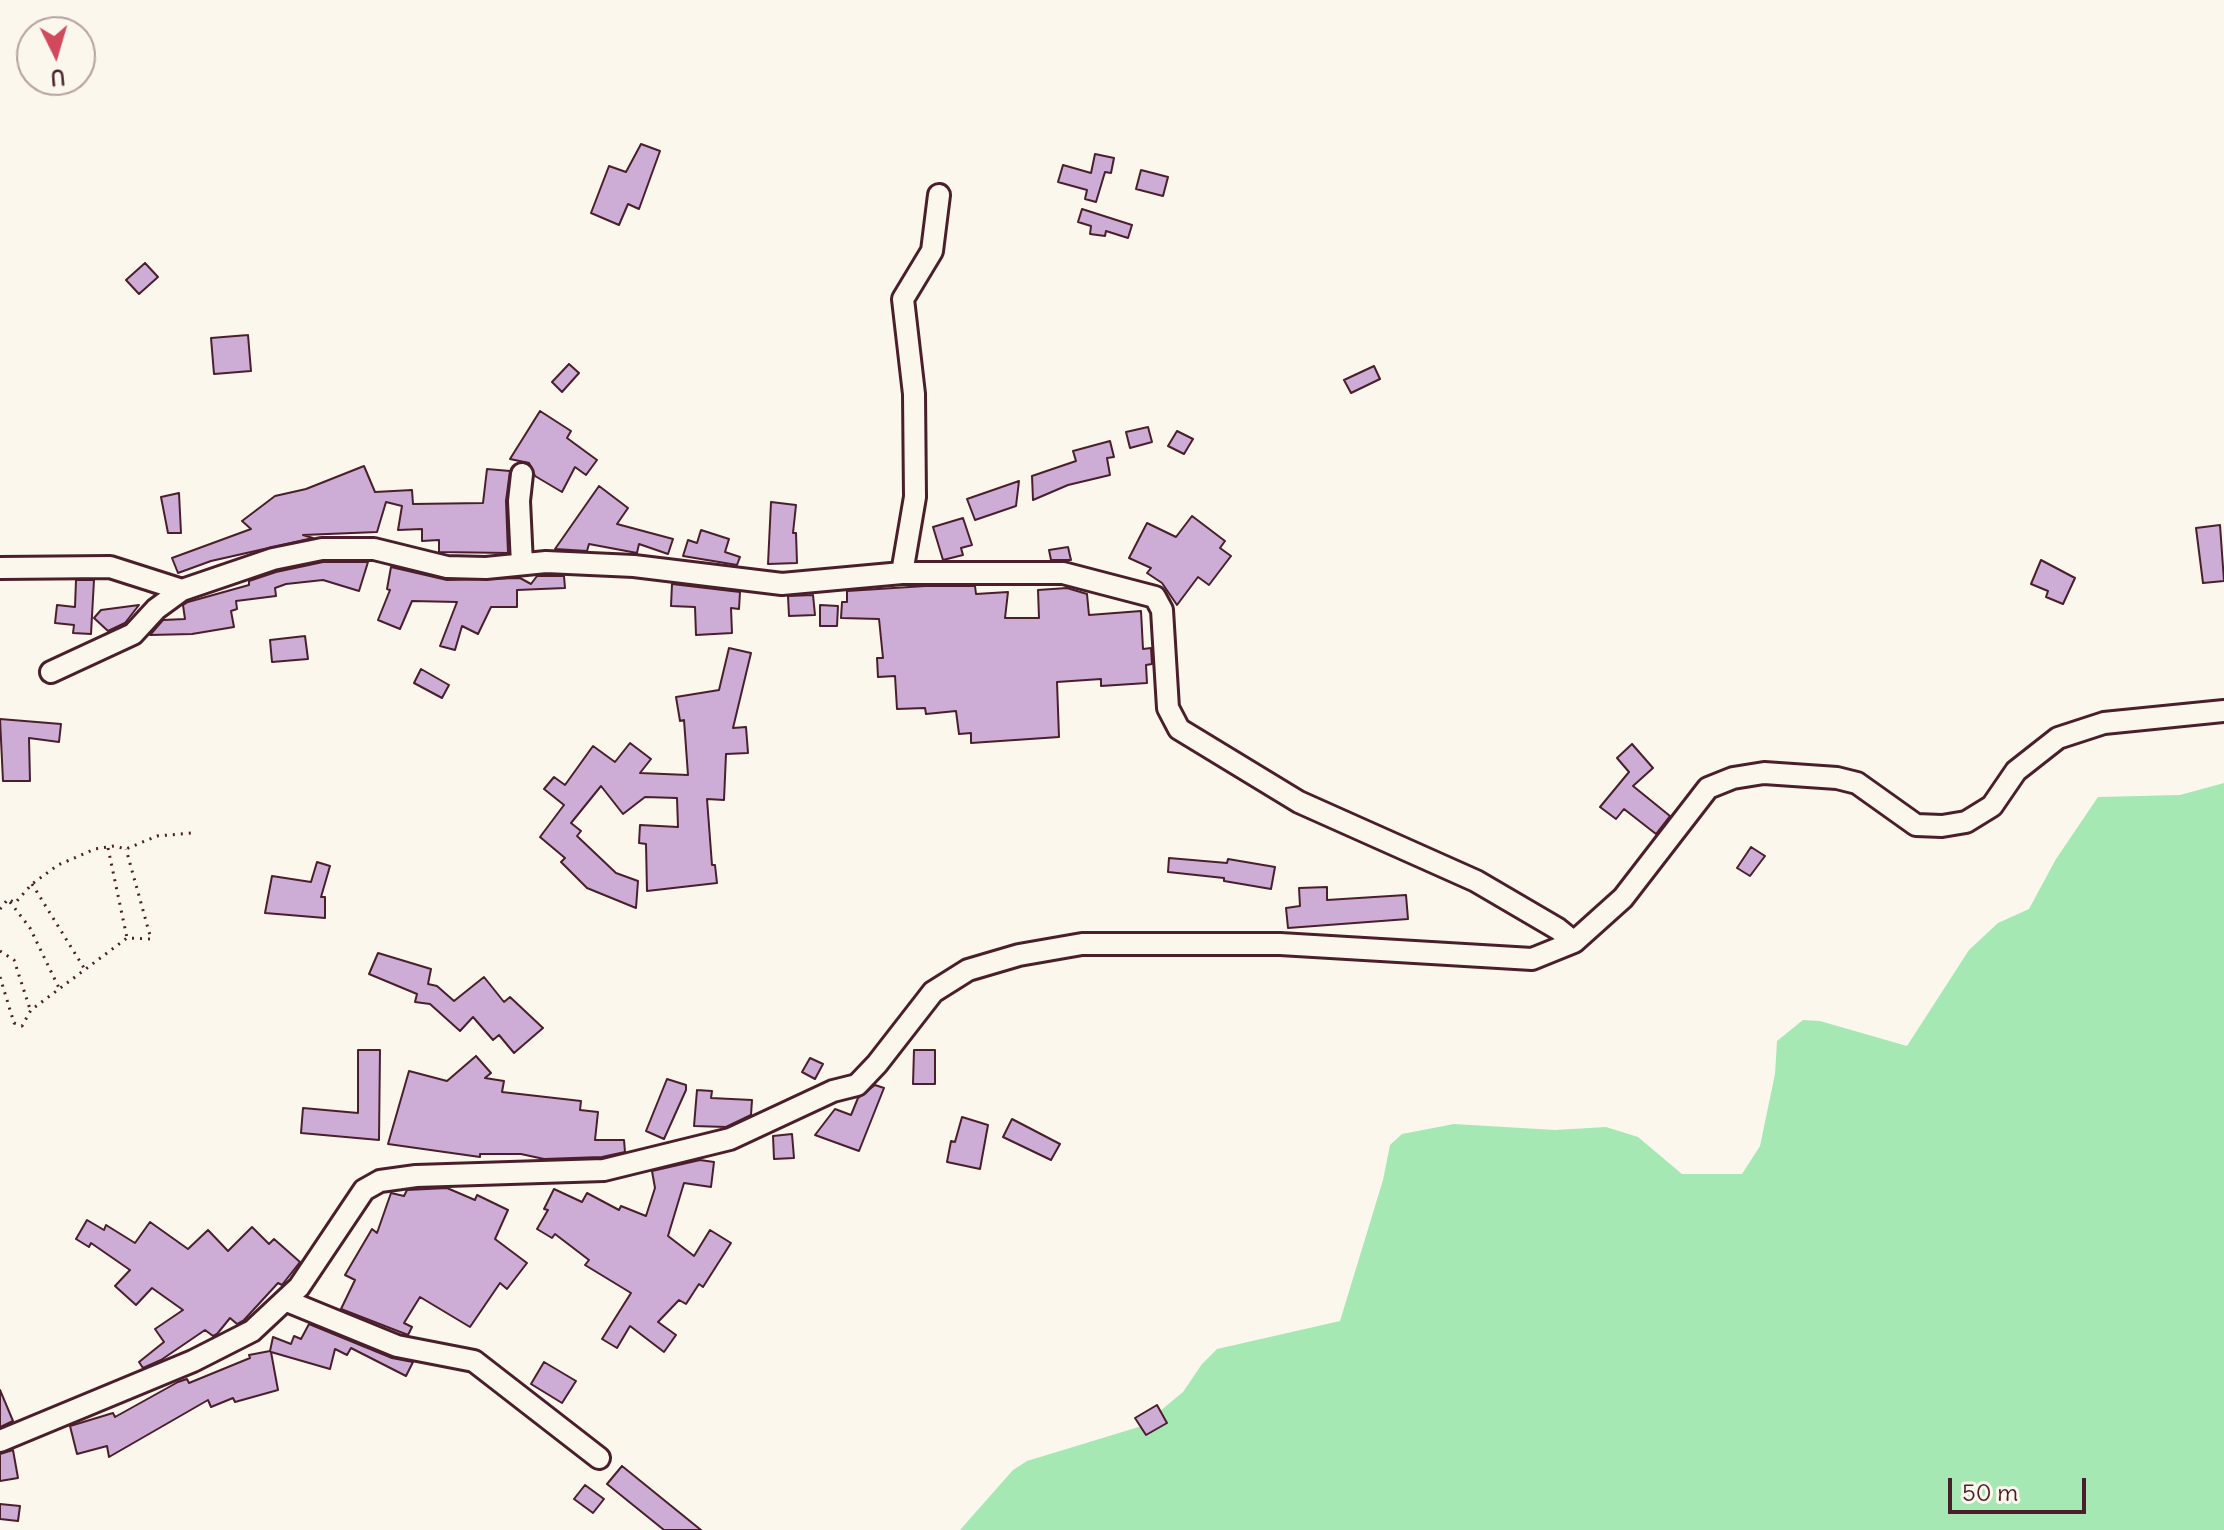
<!DOCTYPE html>
<style>
body{margin:0}
#map{position:relative;width:2224px;height:1530px;overflow:hidden;background:#fbf7ec;font-family:Delius,sans-serif}
canvas{display:block}
.north{position:absolute;left:16px;top:16px;width:80px;height:80px;box-sizing:border-box;background:#fbf7ec;border:2px solid #b4a19f;border-radius:50%;rotate:175deg;font-size:22px;font-weight:700;line-height:32px;text-align:center;color:#4a1f2b}
.north::after{content:'';display:block;margin:auto;width:28px;height:36px;background:#d1495b;clip-path:polygon(50% 0,100% 100%,50% 72%,0 100%)}
.scale{position:absolute;left:1948px;top:1478px;width:138px;height:36px;box-sizing:border-box;border:4px solid #4a1f2b;border-top:0;padding-left:10px;font-size:24px;line-height:28px;white-space:nowrap;color:#4a1f2b;-webkit-text-stroke:6px #fbf7ec;paint-order:stroke}
</style>
<div id="map">
<canvas width="2224" height="1530"></canvas>
<div class="north">U</div>
<div class="scale">50 m</div>
</div>
<script>
const context = document.querySelector('canvas').getContext('2d');
context.lineJoin = 'round';
function fill(path, color) { context.fillStyle = color; context.fill(path, 'evenodd'); }
const shape = rows => new Path2D(rows.map(r => 'M' + r).join(''));
function strokePath(path, color, width, dash) { context.strokeStyle = color; context.lineWidth = width; context.lineCap = dash ? 'butt' : 'round'; context.setLineDash(dash || []); context.stroke(path); }
const green = shape([
 [2224,783,2224,1530,960,1530,1013,1470,1027,1461,1142,1426,1183,1392,1202,1364,1217,1349,1340,1321,1383,1180,1390,1145,1402,1134,1454,1124,1555,1130,1606,1127,1638,1137,1682,1174,1742,1174,1760,1146,1775,1074,1777,1041,1803,1020,1820,1021,1907,1046,1969,950,1998,923,2029,909,2056,859,2098,797,2180,795]
]);
const building = shape([
 [641,144,660,151,639,209,628,204,619,225,591,213,609,166,626,172,641,144],
 [1095,154,1114,158,1111,173,1105,172,1096,202,1085,199,1087,190,1058,182,1063,165,1091,173,1095,154],
 [1141,170,1168,177,1163,196,1136,189,1141,170],
 [1082,209,1132,225,1128,238,1106,231,1105,236,1090,234,1091,226,1078,222,1082,209],
 [145,263,158,277,139,294,126,280,145,263],
 [248,335,251,371,214,374,211,338,248,335],
 [569,364,579,373,562,392,552,382,569,364],
 [1374,366,1380,379,1351,393,1344,380,1374,366],
 [540,411,571,431,567,438,597,460,586,475,575,467,562,492,535,476,529,463,510,459,540,411],
 [1148,427,1152,442,1130,448,1126,432,1148,427],
 [1177,431,1193,439,1184,454,1168,446,1177,431],
 [1110,441,1114,457,1107,458,1110,475,1068,485,1033,500,1032,476,1076,461,1073,451,1110,441],
 [364,466,375,492,412,490,413,504,483,503,487,469,510,471,506,501,508,553,439,552,439,540,422,541,422,529,398,530,402,506,386,502,377,532,303,535,313,538,211,561,178,573,172,558,251,529,242,521,275,496,306,489,364,466],
 [1019,481,1016,506,975,520,967,499,1019,481],
 [599,486,628,508,617,524,673,539,668,554,639,544,637,553,589,544,587,551,555,549,599,486],
 [179,493,181,533,168,533,161,497,179,493],
 [771,502,796,505,793,533,796,533,797,563,768,564,771,502],
 [1192,516,1225,541,1220,548,1231,556,1209,585,1198,577,1177,605,1162,583,1147,573,1151,568,1129,558,1147,523,1176,537,1192,516],
 [963,518,972,545,961,548,963,555,943,560,933,527,963,518],
 [2220,525,2224,581,2203,583,2196,528,2220,525],
 [701,530,729,539,725,552,740,557,737,565,683,556,688,540,697,543,701,530],
 [1068,547,1071,560,1051,560,1049,550,1068,547],
 [2041,560,2075,578,2063,604,2046,597,2048,591,2031,584,2041,560],
 [323,562,368,562,359,591,323,580,286,584,275,588,276,596,236,601,237,609,231,611,234,627,192,634,150,635,163,620,185,619,183,605,188,602,249,585,249,581,276,572,323,562],
 [391,567,447,580,520,578,531,584,537,576,564,576,565,588,517,590,517,607,491,607,478,634,462,626,455,650,440,646,457,602,412,601,400,629,378,620,390,590,387,589,391,567],
 [76,580,94,580,91,634,73,633,74,625,55,623,57,605,75,607,76,580],
 [672,584,740,592,739,609,731,608,732,633,696,635,695,607,671,606,672,584],
 [925,586,975,586,976,594,1008,592,1005,618,1039,618,1038,590,1067,588,1087,594,1089,615,1141,611,1143,649,1151,648,1152,664,1146,665,1147,683,1101,686,1101,679,1057,682,1059,737,971,743,971,733,959,734,956,711,926,714,925,708,897,709,895,676,878,677,877,658,883,658,879,619,841,618,842,602,847,602,847,591,925,586],
 [813,595,815,615,789,616,788,596,813,595],
 [139,605,125,623,108,631,94,618,101,610,139,605],
 [820,605,838,606,837,626,820,626,820,605],
 [305,636,308,659,272,662,270,640,305,636],
 [729,648,751,653,733,728,746,727,748,753,726,754,724,800,707,799,712,865,715,865,717,883,647,891,646,844,639,843,640,825,678,827,677,798,645,797,623,814,601,786,571,823,581,831,577,836,616,873,638,881,636,908,587,888,561,862,565,858,540,837,564,805,544,789,554,777,565,785,593,746,615,762,630,743,651,759,640,773,688,775,684,720,680,721,676,697,719,690,729,648],
 [421,669,449,685,442,698,414,683,421,669],
 [0,719,61,724,59,742,29,738,30,781,3,781,0,719],
 [1632,744,1653,768,1633,786,1670,816,1656,834,1624,809,1616,819,1600,807,1629,772,1617,758,1632,744],
 [1751,847,1765,856,1750,876,1737,868,1751,847],
 [1169,858,1227,863,1228,859,1275,867,1271,889,1224,881,1224,878,1168,872,1169,858],
 [317,862,330,866,321,897,325,897,325,918,265,913,272,876,311,882,317,862],
 [1327,887,1327,900,1406,895,1408,919,1288,928,1286,908,1300,906,1299,888,1327,887],
 [378,953,431,969,428,984,437,986,454,1001,484,977,504,1002,510,997,543,1028,514,1053,499,1035,493,1040,473,1017,460,1031,430,1004,415,1002,417,994,369,974,378,953],
 [358,1050,380,1050,379,1140,301,1133,303,1108,358,1113,358,1050],
 [914,1050,935,1050,935,1084,913,1084,914,1050],
 [476,1056,491,1073,485,1078,504,1081,502,1092,581,1101,580,1110,598,1112,595,1140,624,1140,625,1152,602,1157,544,1159,521,1154,480,1154,480,1157,388,1144,409,1071,447,1081,476,1056],
 [810,1058,823,1064,815,1079,802,1072,810,1058],
 [667,1079,686,1085,686,1090,664,1139,646,1131,667,1079],
 [875,1085,884,1088,859,1151,815,1135,835,1109,851,1115,858,1098,875,1085],
 [697,1090,712,1091,711,1098,752,1100,751,1115,726,1127,694,1126,697,1090],
 [962,1117,988,1125,980,1169,947,1162,951,1141,955,1142,962,1117],
 [1012,1119,1060,1144,1051,1160,1003,1137,1012,1119],
 [792,1134,794,1158,774,1159,773,1136,792,1134],
 [700,1160,714,1162,711,1187,684,1183,668,1236,694,1256,710,1230,731,1243,703,1287,699,1284,686,1304,679,1300,658,1322,676,1335,664,1352,630,1326,617,1348,602,1339,631,1293,585,1265,589,1260,555,1234,552,1238,537,1229,548,1210,544,1209,554,1189,582,1202,587,1193,619,1210,621,1206,646,1216,655,1188,652,1171,700,1160],
 [447,1188,475,1200,477,1195,508,1210,495,1239,527,1263,507,1289,500,1283,470,1327,420,1297,404,1323,412,1327,408,1335,341,1309,355,1280,345,1275,372,1229,377,1233,391,1193,404,1196,407,1190,447,1188],
 [87,1220,104,1230,106,1225,135,1243,150,1222,188,1249,208,1230,228,1251,252,1227,269,1244,274,1239,300,1262,282,1285,278,1283,244,1320,237,1324,230,1318,217,1334,213,1336,205,1330,161,1360,143,1368,139,1362,164,1342,155,1329,183,1310,152,1288,136,1305,115,1286,130,1270,91,1243,89,1247,76,1239,87,1220],
 [309,1324,392,1358,413,1362,406,1376,351,1348,347,1355,335,1349,330,1369,271,1352,278,1390,235,1402,233,1398,211,1407,208,1400,109,1457,107,1446,77,1454,70,1426,113,1413,115,1417,178,1382,187,1379,189,1383,250,1358,249,1355,270,1351,273,1337,291,1344,294,1336,301,1339,309,1324],
 [544,1362,576,1381,562,1403,531,1384,544,1362],
 [0,1390,13,1421,0,1427,0,1390],
 [1157,1405,1167,1423,1146,1435,1135,1418,1157,1405],
 [13,1450,18,1478,0,1481,0,1454,13,1450],
 [622,1466,701,1530,664,1530,607,1484,622,1466],
 [585,1485,604,1499,593,1513,574,1499,585,1485],
 [0,1504,20,1506,18,1521,0,1519,0,1504]
]);
const path = shape([
 [108,848,127,938],
 [32,884,84,968],
 [10,902,30,928,59,988],
 [0,909,8,899,15,903,32,884,58,865,95,849,114,846,126,849,157,836,192,833],
 [0,951,14,960,30,1009],
 [0,977,14,1023,22,1026,31,1010,127,938,151,939,126,849]
]);
const street = shape([
 [522,564,519,501,522,474],
 [0,568,110,567,182,590],
 [902,573,915,497,914,394,903,299,932,251,939,195],
 [51,672,133,634,156,609,182,590,273,559,322,549,374,549,447,567,486,568,546,562,634,566,782,584,902,573,1063,573,1155,597,1162,610,1168,708,1179,729,1299,802,1476,881,1558,929,1574,942,1623,898,1708,788,1733,778,1764,773,1837,778,1857,783,1916,825,1942,826,1966,822,1992,806,2016,771,2058,738,2104,723,2224,711],
 [287,1301,397,1346,474,1361,599,1458],
 [0,1441,193,1361,252,1331,299,1287,364,1190,380,1181,416,1176,604,1170,730,1139,833,1091,857,1085,877,1064,933,992,968,970,1019,955,1082,944,1280,944,1532,959,1574,942]
]);
fill(green, '#a5e8b3');
fill(building, '#cdacd6');
strokePath(building, '#4a1f2b', 2);
strokePath(street, '#4a1f2b', 26);
strokePath(path, '#4a1f2b', 3, [2, 6]);
strokePath(street, '#fbf7ec', 20);
</script>
